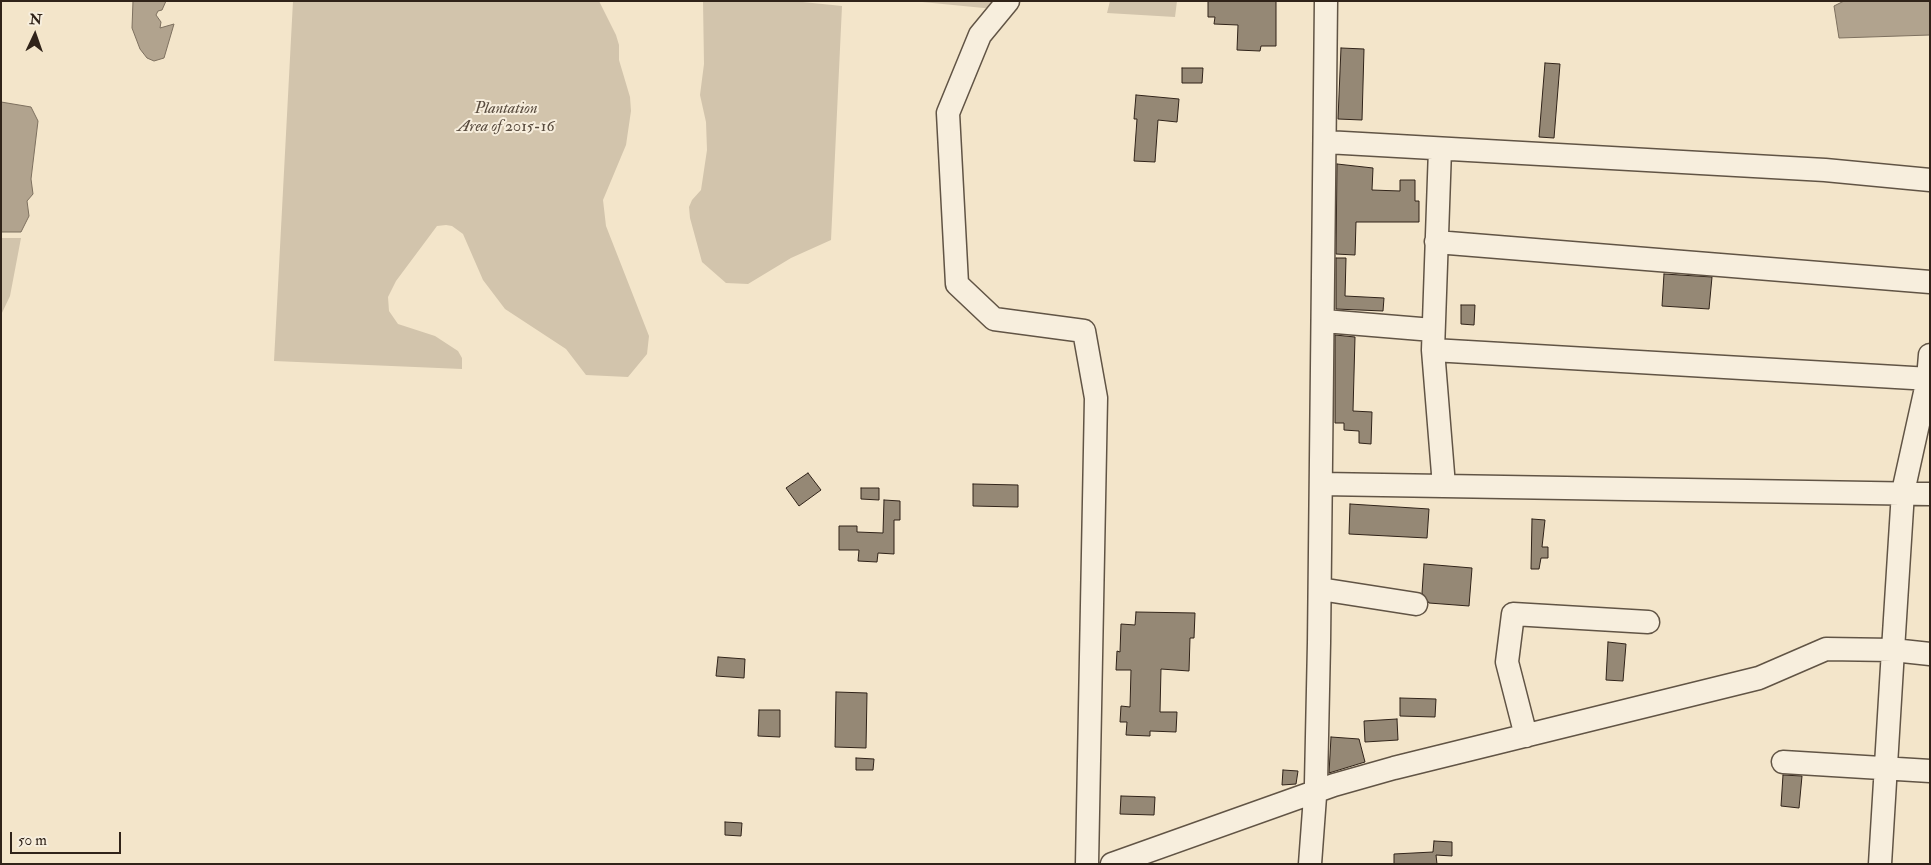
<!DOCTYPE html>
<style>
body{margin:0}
#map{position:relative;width:1931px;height:865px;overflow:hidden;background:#f3e5ca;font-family:"IM FELL Double Pica",serif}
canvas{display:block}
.frame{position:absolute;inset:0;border:2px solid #302319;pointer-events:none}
.north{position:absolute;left:10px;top:10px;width:50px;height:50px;-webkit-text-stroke:4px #f7eedd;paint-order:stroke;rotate:3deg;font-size:14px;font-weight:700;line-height:20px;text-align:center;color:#302319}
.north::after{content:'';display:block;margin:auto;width:18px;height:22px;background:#302319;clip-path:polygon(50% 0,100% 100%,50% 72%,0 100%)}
.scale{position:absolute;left:10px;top:832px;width:111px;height:22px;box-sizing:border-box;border:2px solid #302319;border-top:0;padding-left:6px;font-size:15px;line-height:18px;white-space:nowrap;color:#302319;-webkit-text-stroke:4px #f7eedd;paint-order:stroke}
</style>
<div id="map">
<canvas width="1931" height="865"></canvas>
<div class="frame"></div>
<div class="north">N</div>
<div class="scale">50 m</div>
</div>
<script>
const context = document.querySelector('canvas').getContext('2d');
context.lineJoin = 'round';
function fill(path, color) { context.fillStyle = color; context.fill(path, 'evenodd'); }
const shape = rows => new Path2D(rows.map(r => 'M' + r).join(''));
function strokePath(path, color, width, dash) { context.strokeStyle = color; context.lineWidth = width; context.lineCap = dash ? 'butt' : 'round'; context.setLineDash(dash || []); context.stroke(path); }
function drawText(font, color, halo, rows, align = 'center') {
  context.font = font + ' "IM FELL Double Pica",serif'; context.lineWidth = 4; context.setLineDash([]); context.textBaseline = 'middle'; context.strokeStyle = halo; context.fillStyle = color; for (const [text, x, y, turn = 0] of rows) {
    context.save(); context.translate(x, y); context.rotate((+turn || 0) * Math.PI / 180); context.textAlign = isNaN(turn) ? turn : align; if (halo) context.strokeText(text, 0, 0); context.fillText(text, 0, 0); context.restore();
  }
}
const green = shape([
 [293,1,599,1,616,35,619,45,619,60,630,97,631,111,626,145,603,200,606,226,649,336,647,354,628,377,586,375,566,349,505,309,483,280,463,234,452,226,446,225,437,226,396,281,388,297,389,311,398,324,435,336,458,351,462,358,462,369,274,361],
 [703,1,793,1,842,6,831,240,791,258,748,284,726,283,702,262,690,218,689,207,692,200,701,190,707,150,706,122,700,95,704,64],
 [912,1,996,1,994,9],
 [1110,1,1177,1,1175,17,1107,13],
 [1,238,21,238,10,296,1,315]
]);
const water = shape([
 [133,1,166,1,162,10,158,11,156,15,161,22,160,28,174,24,164,58,154,61,147,58,140,49,132,28,133,1],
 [1844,1,1930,1,1930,35,1839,38,1834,6,1844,1],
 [1,102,31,107,38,121,31,179,33,194,27,201,29,216,21,232,1,232,1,102]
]);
const building = shape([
 [1208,1,1276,1,1276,46,1261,46,1260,51,1237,50,1238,25,1214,24,1215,17,1208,17,1208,1],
 [1341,48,1364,49,1362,120,1338,119,1341,48],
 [1545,63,1560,64,1554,138,1539,137,1545,63],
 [1182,68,1203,68,1202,83,1182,83,1182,68],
 [1136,95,1179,99,1177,122,1158,120,1155,162,1134,161,1137,119,1134,119,1136,95],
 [1337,164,1373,168,1372,190,1400,191,1400,180,1415,180,1415,201,1419,201,1419,222,1356,222,1355,255,1336,254,1337,164],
 [1336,258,1346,258,1345,296,1384,298,1383,311,1336,309,1336,258],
 [1664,274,1712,277,1709,309,1662,306,1664,274],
 [1461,305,1475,305,1474,325,1461,324,1461,305],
 [1335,335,1355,337,1353,411,1372,412,1371,444,1359,443,1359,431,1344,430,1344,423,1335,423,1335,335],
 [808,473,821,490,799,506,786,488,808,473],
 [973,484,1018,485,1018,507,973,506,973,484],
 [861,488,879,488,879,500,861,499,861,488],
 [884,500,900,501,900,520,894,520,894,554,878,553,877,562,858,561,859,550,839,550,839,526,857,526,857,532,883,533,884,500],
 [1350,504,1429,509,1427,538,1349,534,1350,504],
 [1532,519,1545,520,1542,547,1548,547,1548,558,1541,558,1539,569,1531,569,1532,519],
 [1424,564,1472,568,1469,606,1429,603,1422,593,1424,564],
 [1136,612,1195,613,1194,638,1190,638,1189,671,1161,669,1160,712,1177,712,1176,732,1150,731,1150,736,1126,735,1127,722,1120,722,1121,706,1130,707,1131,670,1116,670,1117,651,1120,652,1121,624,1135,625,1136,612],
 [1608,642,1626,644,1623,681,1606,680,1608,642],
 [718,657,745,659,744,678,716,676,718,657],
 [836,692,867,693,866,748,835,747,836,692],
 [1400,698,1436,699,1435,717,1400,716,1400,698],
 [759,710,780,710,780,737,758,736,759,710],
 [1397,719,1398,740,1365,742,1364,721,1397,719],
 [1331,737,1359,739,1365,762,1329,773,1331,737],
 [856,758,874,759,873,770,856,770,856,758],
 [1283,770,1298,771,1296,784,1282,785,1283,770],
 [1783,775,1802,776,1799,808,1781,806,1783,775],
 [1121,796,1155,797,1154,815,1120,814,1121,796],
 [725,822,742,823,741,836,725,835,725,822],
 [1434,841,1452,842,1452,856,1436,855,1437,864,1394,864,1394,854,1433,852,1434,841]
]);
const minor = shape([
 [1008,1,980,35,948,113,957,284,994,319,1084,331,1096,398,1087,864],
 [1326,142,1825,170,1930,180],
 [1440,149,1433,350,1444,486],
 [1436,242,1930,282],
 [1324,321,1433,330],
 [1433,350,1930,379],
 [1322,484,1930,494],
 [1320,589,1416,604],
 [1526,736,1507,662,1513,614,1648,622],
 [1783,762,1930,771],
 [1112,864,1334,785,1394,768,1759,678,1826,649,1893,650,1903,492,1928,379,1930,355],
 [1310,864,1316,783,1319,643,1326,1],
 [1880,864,1893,650,1930,654]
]);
const parkNames = [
 ["Plantation",506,110],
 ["Area of 2015-16",506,128]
];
fill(green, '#d2c4ac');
fill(water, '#b1a38e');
strokePath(water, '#7d705f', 1);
fill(building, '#958875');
strokePath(building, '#302319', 1);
strokePath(minor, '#615445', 25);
strokePath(minor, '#f7eedd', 22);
drawText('italic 16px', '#584b3e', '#f7eedd', parkNames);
</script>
